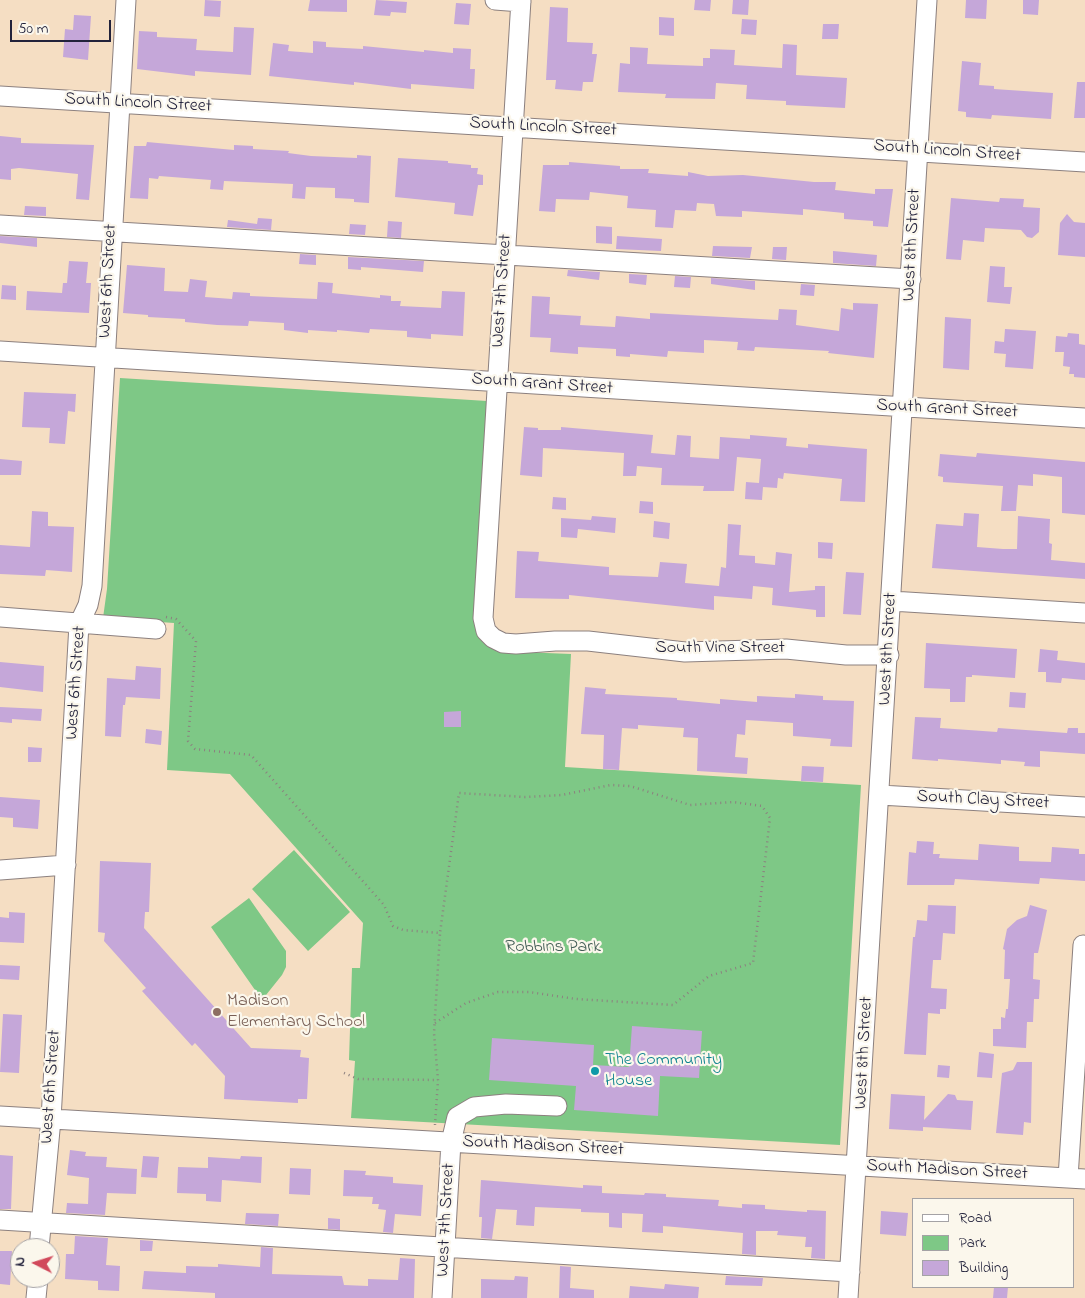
<!DOCTYPE html>
<style>
body{margin:0}
#map{position:relative;width:1085px;height:1298px;overflow:hidden;background:#f5dec3;font-family:"Indie Flower",sans-serif}
canvas{display:block}
.legend{position:absolute;left:912px;top:1198px;width:162px;height:90px;box-sizing:border-box;background:#fbf7ec;border:1px solid #a4a2a5;margin:0;padding:6px 9px;list-style:none;font-size:15px;color:#22223b}
.legend li{display:flex;align-items:center;gap:10px;height:25px}
.legend b{width:25px;border:1px solid #a4a2a5}
.north{position:absolute;left:10px;top:1238px;width:50px;height:50px;box-sizing:border-box;background:#fbf7ec;border:1px solid #a4a2a5;border-radius:50%;rotate:275deg;font-size:14px;font-weight:700;line-height:20px;text-align:center;color:#22223b}
.north::after{content:'';display:block;margin:auto;width:18px;height:22px;background:#d1495b;clip-path:polygon(50% 0,100% 100%,50% 72%,0 100%)}
.scale{position:absolute;left:10px;top:20px;width:101px;height:22px;box-sizing:border-box;border:2px solid #22223b;border-top:0;padding-left:6px;font-size:15px;line-height:18px;white-space:nowrap;color:#22223b;-webkit-text-stroke:4px #fbf7ec;paint-order:stroke}
</style>
<div id="map">
<canvas width="1085" height="1298"></canvas>
<ul class="legend">
<li><b style="height:6px;background:#fff"></b>Road</li>
<li><b style="height:14px;background:#7ec886"></b>Park</li>
<li><b style="height:14px;background:#c5a7d9"></b>Building</li>
</ul>
<div class="north">N</div>
<div class="scale">50 m</div>
</div>
<script>
const context = document.querySelector('canvas').getContext('2d');
context.lineJoin = 'round';
function fill(path, color) { context.fillStyle = color; context.fill(path, 'evenodd'); }
const shape = rows => new Path2D(rows.map(r => 'M' + r).join(''));
function strokePath(path, color, width, dash) { context.strokeStyle = color; context.lineWidth = width; context.lineCap = dash ? 'butt' : 'round'; context.setLineDash(dash || []); context.stroke(path); }
function drawText(font, color, halo, rows, align = 'center') {
  context.font = font + ' "Indie Flower",sans-serif'; context.lineWidth = 4.5; context.setLineDash([]); context.textBaseline = 'middle'; context.strokeStyle = halo; context.fillStyle = color; for (const [text, x, y, turn = 0] of rows) {
    context.save(); context.translate(x, y); context.rotate((+turn || 0) * Math.PI / 180); context.textAlign = isNaN(turn) ? turn : align; if (halo) context.strokeText(text, 0, 0); context.fillText(text, 0, 0); context.restore();
  }
}
const green = shape([
 [120,378,487,401,474,623,480,638,496,651,571,654,565,767,861,785,840,1145,351,1118,355,1061,349,1060,352,968,360,968,363,923,230,774,167,770,174,623,103,618,107,589],
 [294,850,350,912,308,951,252,889],
 [249,898,286,951,286,967,282,975,262,1000,211,927]
]);
const building = shape([
 [205,0,221,1,220,17,204,16],
 [310,0,347,0,347,12,308,11],
 [376,0,407,2,406,13,391,12,390,16,374,15],
 [695,0,711,0,710,11,694,10],
 [733,0,749,0,748,15,732,14],
 [966,0,987,0,986,19,965,18],
 [1023,0,1039,0,1038,15,1023,14],
 [456,3,471,4,469,25,454,24],
 [550,7,568,8,567,42,593,43,592,54,597,54,593,82,583,82,582,91,555,89,556,80,546,80],
 [74,15,91,16,88,60,63,57,65,29,73,30],
 [659,17,674,18,674,36,659,35],
 [742,19,757,20,756,35,741,34],
 [823,24,839,24,838,39,822,39],
 [234,27,254,28,251,75,195,71,195,76,137,69,139,31,157,32,157,37,197,39,196,50,233,52],
 [313,41,326,42,326,47,363,49,363,46,424,52,424,50,453,53,453,48,471,49,470,69,475,69,474,89,411,84,411,89,354,82,354,85,269,76,273,43,289,45,288,51,313,53],
 [783,44,797,45,796,75,847,78,845,108,786,105,786,101,746,99,747,85,716,83,715,99,665,98,666,94,618,92,620,63,630,64,630,47,648,48,647,64,703,66,703,58,710,58,710,49,735,50,734,65,782,68],
 [962,61,981,63,979,85,994,86,994,89,1053,93,1051,119,992,115,991,119,966,117,966,112,958,111],
 [1077,82,1085,82,1085,118,1074,118],
 [0,136,21,138,21,143,94,145,89,200,76,199,78,174,19,168,11,169,11,180,0,179],
 [147,142,234,150,234,145,253,146,253,149,289,151,288,153,311,156,357,158,357,155,371,156,369,203,354,202,354,199,335,198,335,188,306,187,305,199,292,198,293,184,224,181,223,190,210,189,211,180,159,176,158,179,149,178,148,199,130,198,134,146,146,146],
 [398,158,448,161,448,163,471,165,471,168,478,168,477,174,483,175,483,185,478,185,473,216,454,214,455,203,395,197],
 [569,162,620,166,620,169,649,169,648,173,688,176,688,172,708,176,743,175,814,182,836,182,835,190,875,194,875,189,893,189,888,227,873,226,873,221,844,219,844,213,803,209,803,215,742,211,742,217,716,216,714,204,697,203,696,211,675,210,673,228,655,227,656,210,627,208,628,196,590,192,589,200,556,199,555,212,539,211,543,165,569,165],
 [951,198,999,202,1000,198,1024,199,1023,207,1040,208,1039,232,1032,238,1027,237,1021,230,985,228,984,242,963,240,961,260,946,259],
 [25,206,46,207,46,216,24,215],
 [1067,214,1074,222,1085,223,1085,257,1058,255,1060,223],
 [258,218,272,219,271,230,227,227,228,220,257,224],
 [388,221,402,222,401,238,387,237],
 [350,224,366,225,365,235,349,234],
 [596,226,612,227,612,244,596,243],
 [0,236,37,238,37,247,0,243],
 [617,236,662,239,661,251,616,249],
 [713,246,752,247,750,258,712,256],
 [773,247,787,247,786,260,772,259],
 [833,251,877,255,876,266,833,263],
 [300,254,316,255,316,265,299,264],
 [348,257,424,261,423,272,361,267,361,270,348,269],
 [69,261,88,262,86,283,91,283,89,313,26,310,27,291,62,293,63,283,67,283],
 [127,265,165,268,164,291,188,292,190,279,207,281,205,297,232,299,233,292,250,293,250,296,317,299,318,282,333,283,332,293,380,298,380,295,391,296,391,301,401,301,400,306,441,308,442,291,465,292,463,336,431,334,431,339,407,337,407,331,370,329,369,333,337,330,337,332,308,330,308,333,284,330,284,323,249,321,248,326,217,325,185,322,185,319,148,317,148,315,123,313],
 [990,266,1005,267,1004,287,1012,287,1010,304,987,302],
 [568,270,600,272,599,280,567,276],
 [629,274,647,275,646,285,629,283],
 [675,276,691,277,690,288,674,287],
 [711,278,755,281,755,290,711,284],
 [801,284,815,285,814,296,800,295],
 [2,285,16,286,16,300,1,299],
 [532,296,550,297,549,314,581,316,580,325,615,327,616,316,650,319,650,313,778,320,779,309,797,310,796,325,839,331,841,308,853,310,853,303,878,304,874,358,828,353,829,351,755,347,754,351,737,350,738,342,704,340,704,353,668,351,667,357,630,354,630,357,616,356,616,349,578,347,578,354,550,352,551,338,530,337],
 [945,317,971,319,969,370,943,368],
 [1005,329,1036,331,1033,369,1005,367,1006,354,994,353,995,341,1004,342],
 [1068,333,1079,334,1079,344,1085,345,1085,378,1074,377,1074,374,1069,374,1070,367,1063,366,1064,352,1055,352,1056,336,1067,337],
 [24,392,76,394,75,412,68,411,65,444,49,443,50,428,22,427],
 [524,427,538,428,538,430,561,430,561,427,653,435,651,453,675,455,677,435,691,436,690,457,719,459,720,437,750,439,750,435,787,438,786,446,808,448,808,444,867,449,865,502,840,501,842,479,784,473,783,479,778,478,777,488,763,487,762,500,745,499,746,482,759,483,761,459,737,457,734,491,703,491,704,486,661,485,662,468,637,466,636,476,623,476,624,453,543,448,542,477,520,475],
 [977,453,1085,462,1085,515,1062,513,1062,477,1033,474,1033,486,1018,485,1016,511,1001,511,1003,486,943,482,943,477,938,476,940,454,976,457],
 [0,459,22,461,21,475,0,475],
 [553,497,566,498,566,510,552,509],
 [640,501,653,502,653,514,639,513],
 [32,511,48,512,48,526,74,527,72,572,46,570,45,576,0,574,0,545,30,547],
 [964,513,979,514,977,547,1003,549,1017,549,1018,516,1050,519,1049,543,1052,544,1051,560,1085,563,1085,579,932,568,936,524,963,526],
 [592,516,616,518,615,533,578,529,577,538,561,537,561,518,591,520],
 [654,521,670,523,669,539,653,537],
 [728,524,741,525,739,555,755,556,755,563,775,565,776,552,792,554,789,592,815,590,815,586,825,586,825,617,816,617,816,610,772,605,773,588,753,586,752,599,714,596,714,610,569,595,569,599,515,598,517,551,539,552,538,561,609,567,609,575,658,577,660,562,687,564,685,583,719,586,721,567,726,568],
 [818,542,833,543,832,559,818,558],
 [846,572,864,573,861,615,843,614],
 [926,643,1017,649,1015,678,972,675,972,677,966,677,965,702,950,702,950,689,924,688],
 [1040,649,1058,651,1057,660,1085,663,1085,680,1062,678,1061,683,1046,682,1046,672,1038,672],
 [0,662,44,666,43,692,0,687],
 [136,666,161,668,160,699,126,697,125,705,123,705,121,737,105,736,107,678,135,680],
 [585,687,606,689,605,694,677,698,677,700,720,704,720,699,757,702,757,696,795,698,795,694,823,696,823,700,854,701,852,747,830,746,831,739,793,736,793,723,746,720,745,735,737,734,735,757,748,758,747,774,697,771,698,738,683,737,684,728,638,725,638,729,622,728,619,770,603,769,604,735,581,734],
 [1010,692,1026,693,1025,708,1009,707],
 [0,707,42,709,41,721,12,719,12,723,0,722],
 [461,711,461,727,444,727,444,712],
 [915,717,941,718,940,728,997,732,998,728,1067,733,1068,728,1078,728,1078,733,1085,733,1085,754,1040,751,1040,767,1024,766,1025,762,1001,760,1001,764,938,759,938,761,912,759],
 [146,729,162,731,161,745,145,743],
 [28,747,42,748,41,762,28,762],
 [802,766,824,767,823,782,801,781],
 [0,797,40,800,38,829,13,827,13,818,0,817],
 [917,841,934,842,933,854,940,854,939,858,978,860,979,844,1019,847,1019,861,1051,862,1052,847,1079,849,1079,854,1085,854,1085,881,1040,878,1039,884,955,879,954,885,907,885,909,852,916,853],
 [100,861,151,863,149,912,145,912,144,928,251,1048,301,1050,300,1057,309,1058,307,1099,298,1099,298,1103,224,1099,225,1076,195,1043,192,1046,142,991,146,988,104,941,105,933,98,932],
 [928,905,956,906,955,934,943,933,941,960,933,960,931,988,947,989,946,1009,940,1009,940,1014,928,1013,926,1055,904,1054,913,937,915,937,917,920,927,921],
 [1030,905,1047,910,1038,953,1034,953,1033,979,1040,980,1039,999,1034,999,1033,1022,1027,1022,1026,1048,993,1046,993,1029,1001,1029,1001,1017,1005,1018,1006,1009,1008,1009,1010,979,1004,979,1005,950,1003,949,1007,929,1017,920,1027,916],
 [9,912,25,913,24,943,0,942,0,917,9,918],
 [0,965,20,966,19,980,0,979],
 [3,1014,22,1015,19,1073,0,1072],
 [632,1026,702,1031,699,1078,660,1076,658,1116,574,1110,576,1086,489,1080,492,1038,594,1045,593,1065,629,1067],
 [979,1052,994,1054,992,1078,977,1077],
 [1017,1062,1032,1062,1031,1123,1024,1122,1023,1135,996,1133,1002,1073,1013,1070],
 [938,1065,950,1066,949,1078,937,1077],
 [891,1094,925,1096,924,1120,948,1094,955,1095,957,1100,973,1101,971,1130,923,1127,923,1131,889,1129],
 [70,1150,86,1152,85,1156,107,1157,106,1167,137,1169,136,1194,107,1193,105,1215,66,1213,67,1203,88,1204,89,1178,67,1175],
 [0,1155,13,1156,11,1209,0,1209],
 [143,1156,159,1157,157,1178,141,1177],
 [241,1156,262,1157,261,1183,222,1180,221,1202,206,1201,206,1194,177,1193,178,1167,208,1168,208,1157,240,1159],
 [290,1168,311,1169,310,1195,289,1194],
 [344,1170,366,1171,365,1175,393,1177,393,1183,423,1185,421,1216,395,1214,393,1233,383,1232,386,1210,378,1209,379,1204,372,1204,373,1197,343,1196],
 [481,1180,583,1188,583,1185,602,1186,602,1193,644,1195,645,1193,666,1194,666,1197,719,1200,718,1206,742,1208,742,1204,765,1205,765,1209,807,1212,807,1210,826,1211,825,1259,811,1258,812,1247,805,1247,806,1237,777,1235,778,1231,756,1231,756,1255,742,1254,743,1233,663,1226,663,1233,642,1232,643,1214,622,1213,622,1228,609,1227,609,1213,581,1212,581,1209,535,1207,534,1226,516,1225,517,1210,496,1209,492,1239,481,1238,482,1217,479,1217],
 [881,1211,908,1213,906,1236,880,1234],
 [246,1213,279,1214,278,1226,245,1224],
 [328,1218,340,1219,340,1230,328,1229],
 [75,1236,108,1238,106,1265,120,1266,119,1291,98,1290,98,1281,65,1279,66,1254,74,1254],
 [140,1240,153,1241,152,1251,140,1251],
 [261,1247,273,1248,272,1274,342,1276,344,1285,368,1286,368,1279,398,1280,400,1258,415,1259,414,1298,215,1298,215,1293,142,1289,144,1271,186,1273,186,1266,218,1267,218,1264,260,1267],
 [0,1251,12,1251,10,1285,0,1284],
 [560,1266,571,1267,570,1288,594,1290,594,1298,559,1298],
 [515,1276,528,1277,527,1298,481,1298,481,1279,514,1280],
 [726,1276,763,1278,762,1286,725,1285],
 [665,1284,699,1287,698,1298,629,1298,630,1286,664,1289],
 [994,1287,1008,1287,1007,1298,993,1298]
]);
const path = shape([
 [166,617,176,619,196,641,188,741,195,749,251,755,384,905,393,926,403,930,440,933,434,1033,438,1080,435,1125],
 [435,1023,466,1003,498,992,529,992,576,999,673,1005,709,976,753,963,770,818,762,806,733,802,690,805,630,786,611,785,562,795,525,797,459,793,440,933],
 [344,1073,358,1079,438,1080]
]);
const minor = shape([
 [495,0,521,2],
 [521,0,483,618,486,631,493,638,503,643,516,644,555,641,588,641,685,652,786,649,846,655,889,655],
 [0,96,1085,162],
 [0,225,911,279],
 [0,351,1085,418],
 [891,601,1085,613],
 [0,617,156,629],
 [880,795,1085,807],
 [0,870,66,865],
 [0,1116,1085,1179],
 [1068,1178,1083,945],
 [0,1220,850,1272],
 [39,1248,51,1119,79,624,88,605,92,586,126,0],
 [36,1298,38,1278],
 [442,1298,451,1142,457,1117,474,1107,506,1104,557,1106],
 [848,1298,927,0]
]);
const markers = [
 [217,1012,5,"#8d6e63"],
 [595,1071,5,"#0f9aa8"]
];
const streetNames = [
 ["South Lincoln Street",138,104,3],
 ["South Lincoln Street",543,128,3],
 ["South Lincoln Street",947,152,4],
 ["West 8th Street",913,245,-87],
 ["West 6th Street",109,281,-87],
 ["West 7th Street",503,291,-86],
 ["South Grant Street",542,385,4],
 ["South Grant Street",947,410,3],
 ["South Vine Street",720,649],
 ["West 8th Street",889,649,-87],
 ["West 6th Street",77,683,-86],
 ["South Clay Street",983,801,3],
 ["West 8th Street",865,1053,-87],
 ["West 6th Street",52,1087,-86],
 ["South Madison Street",543,1147,3],
 ["South Madison Street",947,1171,3],
 ["West 7th Street",447,1220,-87]
];
const parkNames = [
 ["Robbins Park",553,948]
];
const educationNames = [
 ["Madison",227,1002],
 ["Elementary School",227,1023]
];
const cultureNames = [
 ["The Community",605,1061],
 ["House",605,1082]
];
fill(green, '#7ec886');
fill(building, '#c5a7d9');
strokePath(minor, '#8c807f', 21);
strokePath(path, '#8c807f', 2.5, [1, 4]);
strokePath(minor, '#fff', 19);
for (const [x, y, r, color] of markers) { const dot = new Path2D(); dot.arc(x, y, r, 0, 2 * Math.PI); context.fillStyle = color; context.fill(dot); strokePath(dot, '#fbf7ec', 2); }
drawText('18px', '#22223b', '#fbf7ec', streetNames);
drawText('18px', '#425c55', '#fbf7ec', parkNames);
drawText('18px', '#785e54', '#fbf7ec', educationNames, 'left');
drawText('18px', '#0d838f', '#fbf7ec', cultureNames, 'left');
</script>
